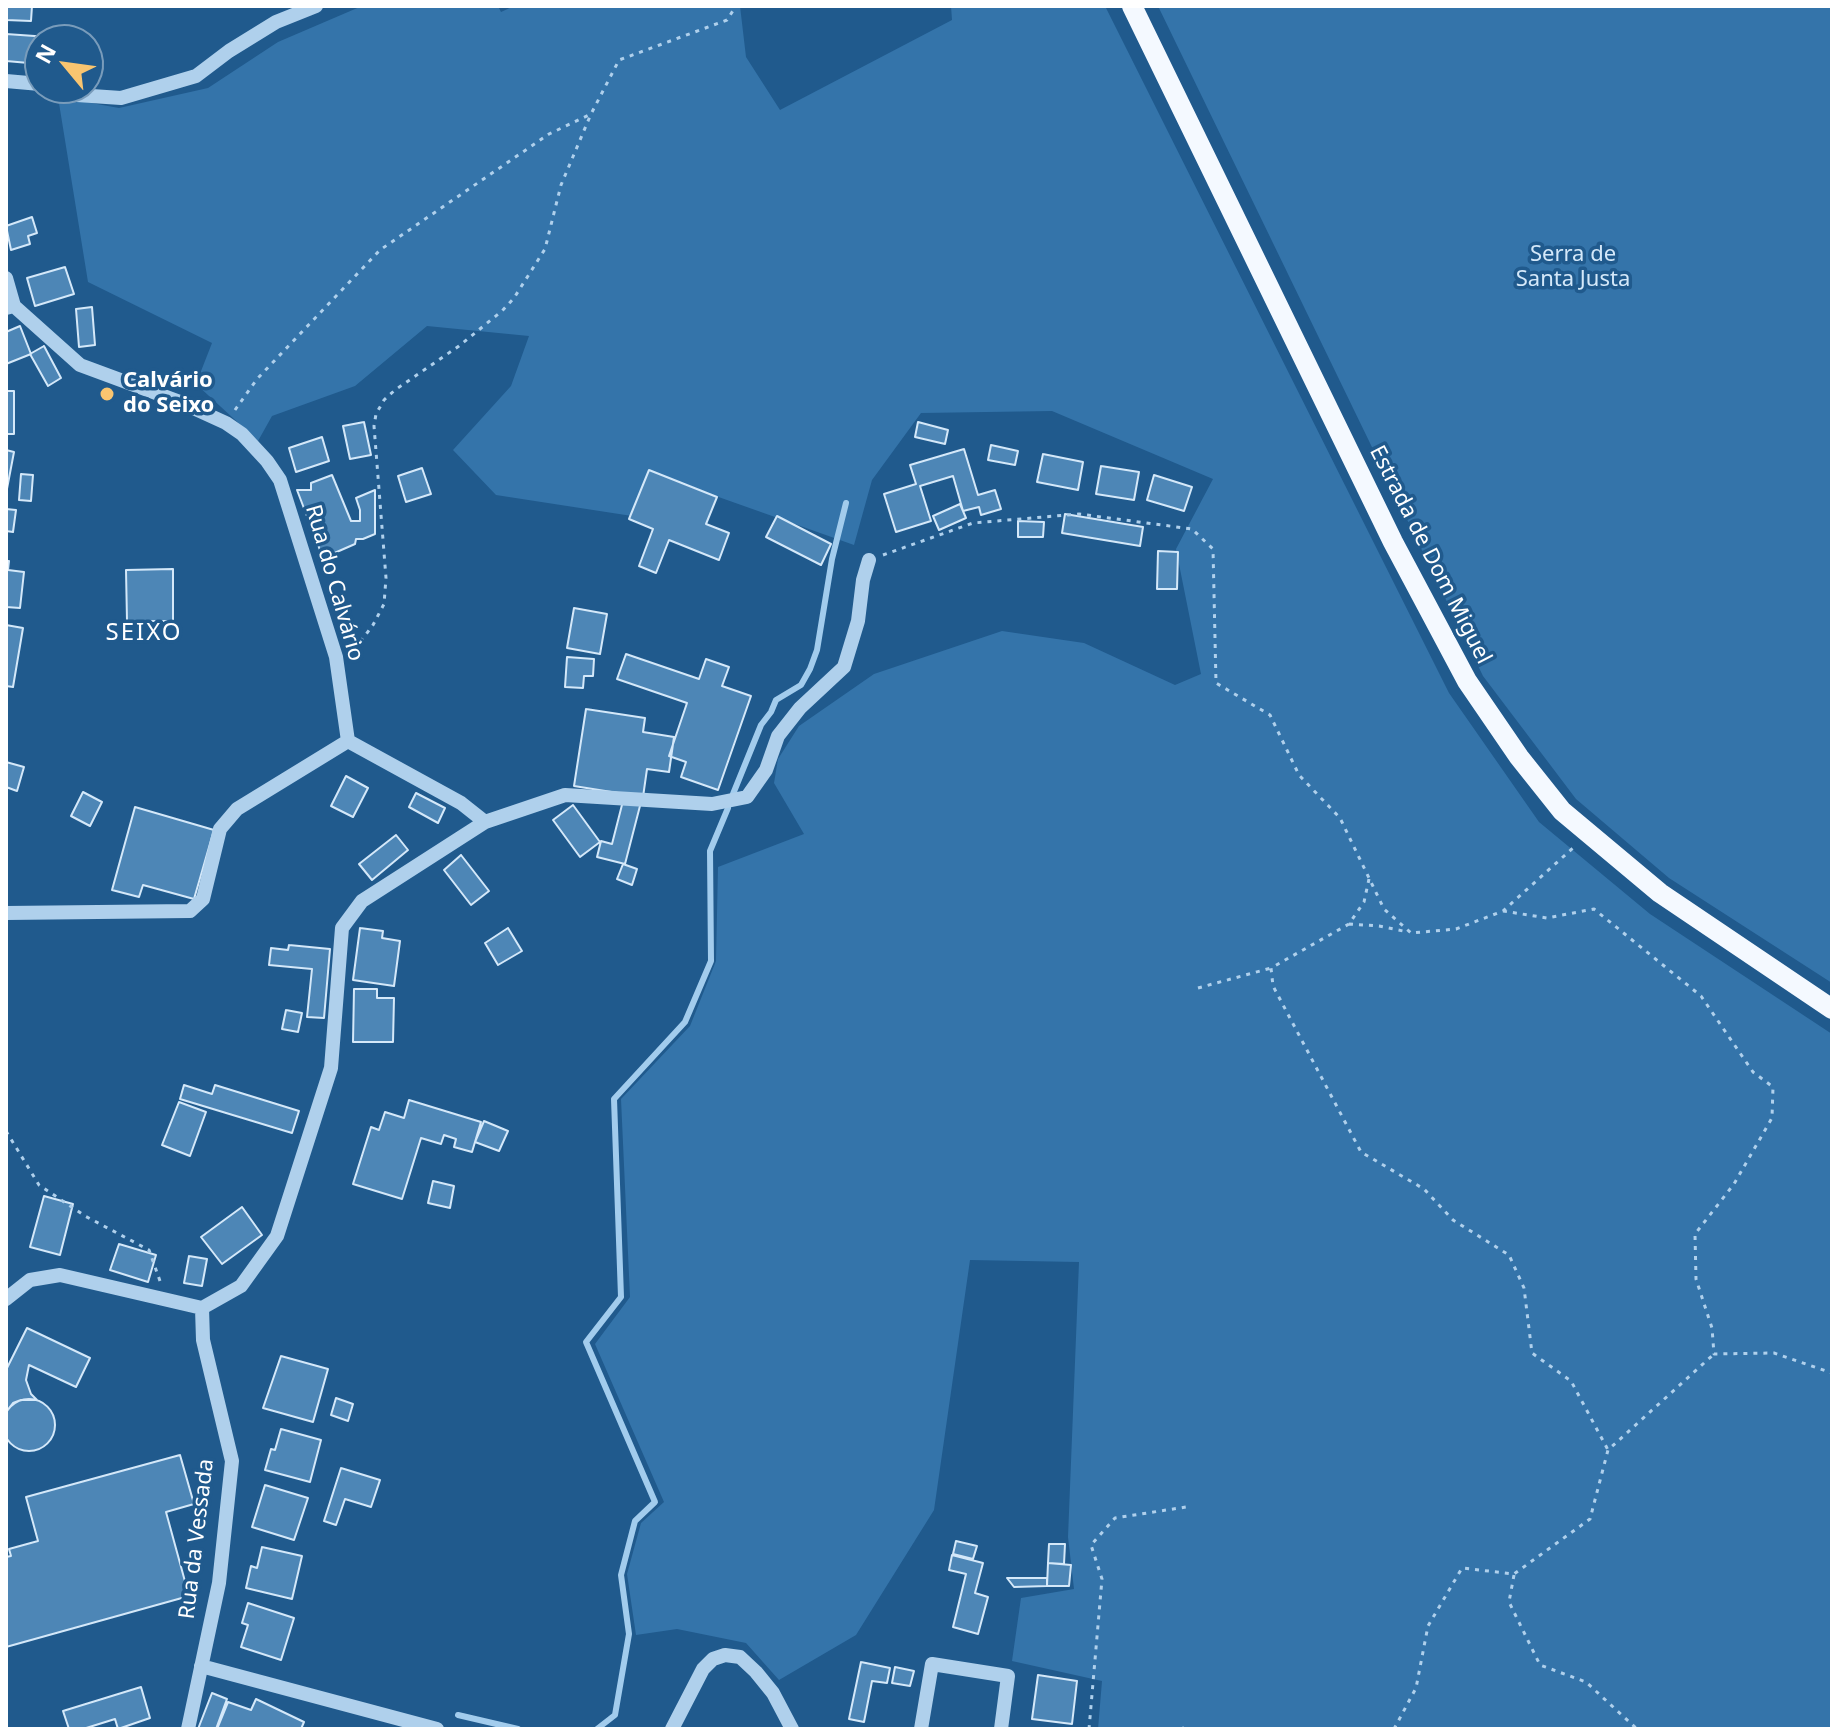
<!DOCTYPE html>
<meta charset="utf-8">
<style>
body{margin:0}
#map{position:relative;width:1838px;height:1735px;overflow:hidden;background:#205a8d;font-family:"Noto Sans",sans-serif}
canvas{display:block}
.frame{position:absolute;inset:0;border:8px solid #fff;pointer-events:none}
.north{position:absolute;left:24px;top:24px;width:80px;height:80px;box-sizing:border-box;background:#205a8d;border:2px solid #799cbb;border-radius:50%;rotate:299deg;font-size:22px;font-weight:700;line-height:32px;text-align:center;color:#fff}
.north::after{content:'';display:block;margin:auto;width:28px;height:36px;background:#f9c570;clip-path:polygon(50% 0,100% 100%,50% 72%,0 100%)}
</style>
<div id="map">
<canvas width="1838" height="1735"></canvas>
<div class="frame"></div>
<div class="north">N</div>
</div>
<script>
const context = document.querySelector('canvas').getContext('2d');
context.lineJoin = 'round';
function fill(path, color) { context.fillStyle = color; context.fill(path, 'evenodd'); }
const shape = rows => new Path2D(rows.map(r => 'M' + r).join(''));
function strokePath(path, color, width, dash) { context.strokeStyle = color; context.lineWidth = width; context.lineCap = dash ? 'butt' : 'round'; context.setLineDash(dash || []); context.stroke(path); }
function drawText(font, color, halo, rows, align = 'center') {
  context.font = font + ' "Noto Sans",sans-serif'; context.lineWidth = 7; context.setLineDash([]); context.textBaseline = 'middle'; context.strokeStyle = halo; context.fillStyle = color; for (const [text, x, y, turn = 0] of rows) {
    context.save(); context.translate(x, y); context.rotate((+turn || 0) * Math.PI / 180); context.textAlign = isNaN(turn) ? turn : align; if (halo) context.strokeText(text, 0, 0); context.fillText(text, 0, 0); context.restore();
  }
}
const green = shape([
 [362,6,498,6,501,12,514,6,740,6,746,57,780,110,952,20,951,6,1105,6,1449,693,1539,822,1650,914,1832,1034,1832,1729,1098,1729,1102,1681,1012,1661,1021,1598,1074,1589,1068,1537,1079,1262,970,1260,934,1510,856,1635,779,1680,746,1643,677,1629,636,1635,627,1574,641,1523,664,1502,595,1344,630,1297,621,1099,690,1026,716,961,718,867,804,834,774,783,778,759,799,726,874,674,1002,631,1084,643,1175,685,1201,674,1176,549,1213,479,1052,411,921,413,872,480,854,545,648,472,632,516,496,495,453,450,511,386,529,336,427,326,355,386,272,416,258,441,196,384,212,343,88,282,58,97,119,108,208,88,278,42],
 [1158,6,1832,6,1832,983,1669,878,1576,799,1483,676]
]);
const stream = shape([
 [733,794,761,725,771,712,776,700,801,685,810,669,817,650,832,559,846,503],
 [458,1715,518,1729],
 [597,1729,615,1715,629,1634,621,1575,635,1521,655,1502,586,1342,621,1297,614,1099,685,1022,711,961,710,851,728,808]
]);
const building = shape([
 [7,6,32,6,31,21,6,20,7,6],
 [6,34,49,37,49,40,40,40,40,64,6,61,6,34],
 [32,217,37,233,28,236,30,244,11,250,6,226,32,217],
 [65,267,74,294,35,306,27,278,65,267],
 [92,307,95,345,79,347,76,309,92,307],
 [20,326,31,354,6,364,6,332,20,326],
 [44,346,61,378,48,386,30,354,44,346],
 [6,391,14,391,14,434,6,434,6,391],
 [364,422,371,455,350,459,343,426,364,422],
 [918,422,948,430,945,444,915,437,918,422],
 [322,437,329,461,296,472,289,448,322,437],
 [991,445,1018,451,1015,465,988,460,991,445],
 [964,449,978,495,995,490,1001,509,981,515,979,507,963,511,953,476,920,486,931,521,896,532,884,494,916,484,910,465,964,449],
 [6,450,14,452,6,494,6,450],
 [1043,454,1083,462,1078,490,1037,482,1043,454],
 [1101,466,1139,472,1134,500,1096,494,1101,466],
 [422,468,431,494,406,502,398,476,422,468],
 [649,470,717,497,706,524,729,533,719,560,669,540,656,573,639,566,653,529,629,519,649,470],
 [21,474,33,475,31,501,19,500,21,474],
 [332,475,351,521,360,521,360,510,356,498,375,490,375,534,363,539,356,539,355,544,323,558,297,490,311,490,311,483,332,475],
 [1154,475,1192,487,1184,511,1147,500,1154,475],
 [960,504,966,518,939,530,933,516,960,504],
 [6,509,16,510,13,532,6,531,6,509],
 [1065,514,1143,527,1140,546,1062,533,1065,514],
 [777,516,831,544,821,565,766,537,777,516],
 [1018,521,1044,522,1043,537,1018,537,1018,521],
 [1158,551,1178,552,1177,589,1157,589,1158,551],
 [6,561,9,561,8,570,24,572,20,608,6,607,6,561],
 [173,569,173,621,127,621,126,570,173,569],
 [574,608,607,614,600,654,567,648,574,608],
 [6,625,23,628,13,687,6,686,6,625],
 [626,654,699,679,706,659,729,667,722,686,751,696,718,790,681,777,686,762,669,756,687,703,617,679,626,654],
 [567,657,594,659,593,676,584,676,583,688,565,687,567,657],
 [586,709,645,718,643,732,674,737,669,772,647,769,643,797,574,786,586,709],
 [6,762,24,767,17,791,6,787,6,762],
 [346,776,368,788,353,817,331,806,346,776],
 [83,792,102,802,90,826,71,816,83,792],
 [416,793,445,808,438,823,409,807,416,793],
 [624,797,641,802,625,864,597,857,601,841,612,844,624,797],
 [573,805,600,842,580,857,553,820,573,805],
 [135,807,214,830,194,899,143,885,139,897,112,890,135,807],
 [396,835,408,850,372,880,359,864,396,835],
 [461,855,489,891,471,905,444,870,461,855],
 [623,864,637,869,632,885,617,879,623,864],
 [360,928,383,931,382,938,400,941,394,986,353,980,360,928],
 [508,928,522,951,498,965,485,943,508,928],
 [289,945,330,949,324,1018,307,1017,312,969,269,965,271,948,288,950,289,945],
 [354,989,377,989,377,998,394,998,393,1042,353,1042,354,989],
 [286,1010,302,1013,298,1032,282,1029,286,1010],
 [184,1085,212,1094,215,1085,299,1111,292,1133,180,1099,184,1085],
 [409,1100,481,1122,472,1152,454,1147,456,1139,444,1135,441,1144,421,1138,402,1199,353,1184,371,1127,379,1130,385,1112,404,1118,409,1100],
 [179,1102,206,1112,190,1156,162,1145,179,1102],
 [484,1121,508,1131,499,1151,475,1142,484,1121],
 [433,1181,454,1186,450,1208,428,1203,433,1181],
 [44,1196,73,1204,60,1255,30,1247,44,1196],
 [242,1207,262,1235,222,1264,201,1237,242,1207],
 [119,1244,156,1255,148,1282,110,1270,119,1244],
 [189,1256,207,1259,202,1286,184,1283,189,1256],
 [27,1328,90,1358,76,1387,29,1365,26,1380,31,1394,37,1400,21,1400,13,1403,6,1412,6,1370,27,1328],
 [281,1356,328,1369,313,1422,263,1408,281,1356],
 [336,1398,353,1404,348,1421,331,1415,336,1398],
 '3 1425a26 26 0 1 1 52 0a26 26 0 1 1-52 0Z',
 [281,1429,321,1440,310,1482,265,1470,271,1449,275,1450,281,1429],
 [180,1455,194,1504,166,1512,189,1596,6,1647,6,1557,11,1556,9,1549,38,1541,26,1497,180,1455],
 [341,1468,380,1480,371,1507,345,1499,336,1525,324,1521,341,1468],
 [265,1485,308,1498,294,1540,252,1527,265,1485],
 [956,1541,977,1546,973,1559,953,1554,956,1541],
 [1049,1544,1065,1544,1064,1564,1048,1563,1049,1544],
 [262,1547,302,1556,292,1599,246,1588,251,1566,257,1568,262,1547],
 [952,1555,983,1563,975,1593,988,1597,978,1634,953,1627,966,1574,949,1570,952,1555],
 [1048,1563,1071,1565,1069,1586,1047,1586,1048,1563],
 [1007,1578,1047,1578,1047,1586,1014,1587,1007,1578],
 [248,1603,294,1618,281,1660,241,1647,248,1625,242,1623,248,1603],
 [861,1662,890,1668,887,1683,872,1681,864,1722,849,1719,861,1662],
 [895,1667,914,1671,910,1686,892,1683,895,1667],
 [1038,1675,1077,1681,1072,1724,1032,1719,1038,1675],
 [141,1687,150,1718,118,1729,115,1719,83,1729,69,1729,63,1711,141,1687],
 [212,1693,227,1699,216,1729,198,1729,212,1693],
 [256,1699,304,1722,301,1729,217,1729,228,1702,251,1710,256,1699]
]);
const path = shape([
 [235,410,257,379,380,250,549,134,591,114,619,60,727,20,736,6],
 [883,555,973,523,1079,514,1192,529,1213,549,1216,683,1270,715,1299,775,1340,818,1384,909,1411,933,1456,929,1503,911,1574,847],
 [352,647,361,641,373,625,384,604,386,578,374,426,376,414,384,400,395,390,459,346,502,311,514,298,545,249,561,185,591,114],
 [1369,879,1364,902,1349,924,1271,968,1273,986,1361,1152,1424,1189,1453,1220,1509,1255,1524,1288,1532,1353,1571,1381,1608,1450],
 [1503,911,1547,918,1594,909,1701,996,1753,1072,1773,1087,1772,1118,1734,1184,1695,1234,1696,1279,1712,1328,1714,1354,1774,1353,1832,1373],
 [1349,924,1379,926,1408,932],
 [1198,988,1271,968],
 [6,1131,39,1185,85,1216,149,1250,160,1281],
 [1514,1575,1509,1602,1540,1665,1586,1682,1637,1729],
 [1182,1727,1183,1729],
 [1089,1729,1102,1579,1091,1545,1115,1518,1186,1507],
 [1394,1729,1416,1688,1428,1626,1462,1568,1514,1574,1590,1519,1608,1450,1714,1354]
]);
const minor = shape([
 [6,81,40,84],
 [54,88,77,95,121,98,196,76,229,51,276,22,316,6],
 [6,278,14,306,6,308],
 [14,306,80,365,180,402,226,423,242,434,267,461,280,480,336,657,348,741,461,803,485,822],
 [6,913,190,911,203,899,220,829,237,809,348,741],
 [6,1299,30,1280,60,1275,202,1308],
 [202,1308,241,1286,277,1236,331,1068,342,928,362,901,485,822,565,795,712,804,747,797,766,770,778,736,800,708,844,667,858,621,863,580,869,560],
 [201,1666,437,1729],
 [188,1729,219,1583,232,1461,203,1340,202,1308],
 [672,1729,703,1669,713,1659,725,1655,740,1657,756,1672,773,1693,792,1729],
 [921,1729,932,1664,1008,1676,1001,1729]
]);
const major = shape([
 [1132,6,1393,542,1467,681,1519,757,1562,811,1660,893,1832,1009]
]);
const markers = [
 [107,394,8,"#f9c570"]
];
const parkNames = [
 ["Serra de",1573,255],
 ["Santa Justa",1573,280]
];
const poiNames = [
 ["Calvário",123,381],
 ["do Seixo",123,406]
];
const streetNames = [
 ["Estrada de Dom Miguel",1430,555,63],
 ["Rua do Calvário",334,583,74],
 ["Rua da Vessada",197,1539,-83]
];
const neighbourhoodNames = [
 ["SEIXO",144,633]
];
fill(green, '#3474aa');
strokePath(stream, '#a2cced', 6);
fill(building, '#4d86b6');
strokePath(building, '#d4e8f9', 2);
strokePath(path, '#afd0ec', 3, [4, 6]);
strokePath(minor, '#afd0ec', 14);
strokePath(major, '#f4f9ff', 20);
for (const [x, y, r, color] of markers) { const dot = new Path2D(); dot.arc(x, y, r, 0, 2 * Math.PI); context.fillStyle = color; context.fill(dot); strokePath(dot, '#205a8d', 3); }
drawText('22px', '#d4e8f9', '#205a8d', parkNames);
drawText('bold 22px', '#fff', '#205a8d', poiNames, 'left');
drawText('22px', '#fff', '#205a8d', streetNames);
context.letterSpacing = '2px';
drawText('24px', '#fff', '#205a8d', neighbourhoodNames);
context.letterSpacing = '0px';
</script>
